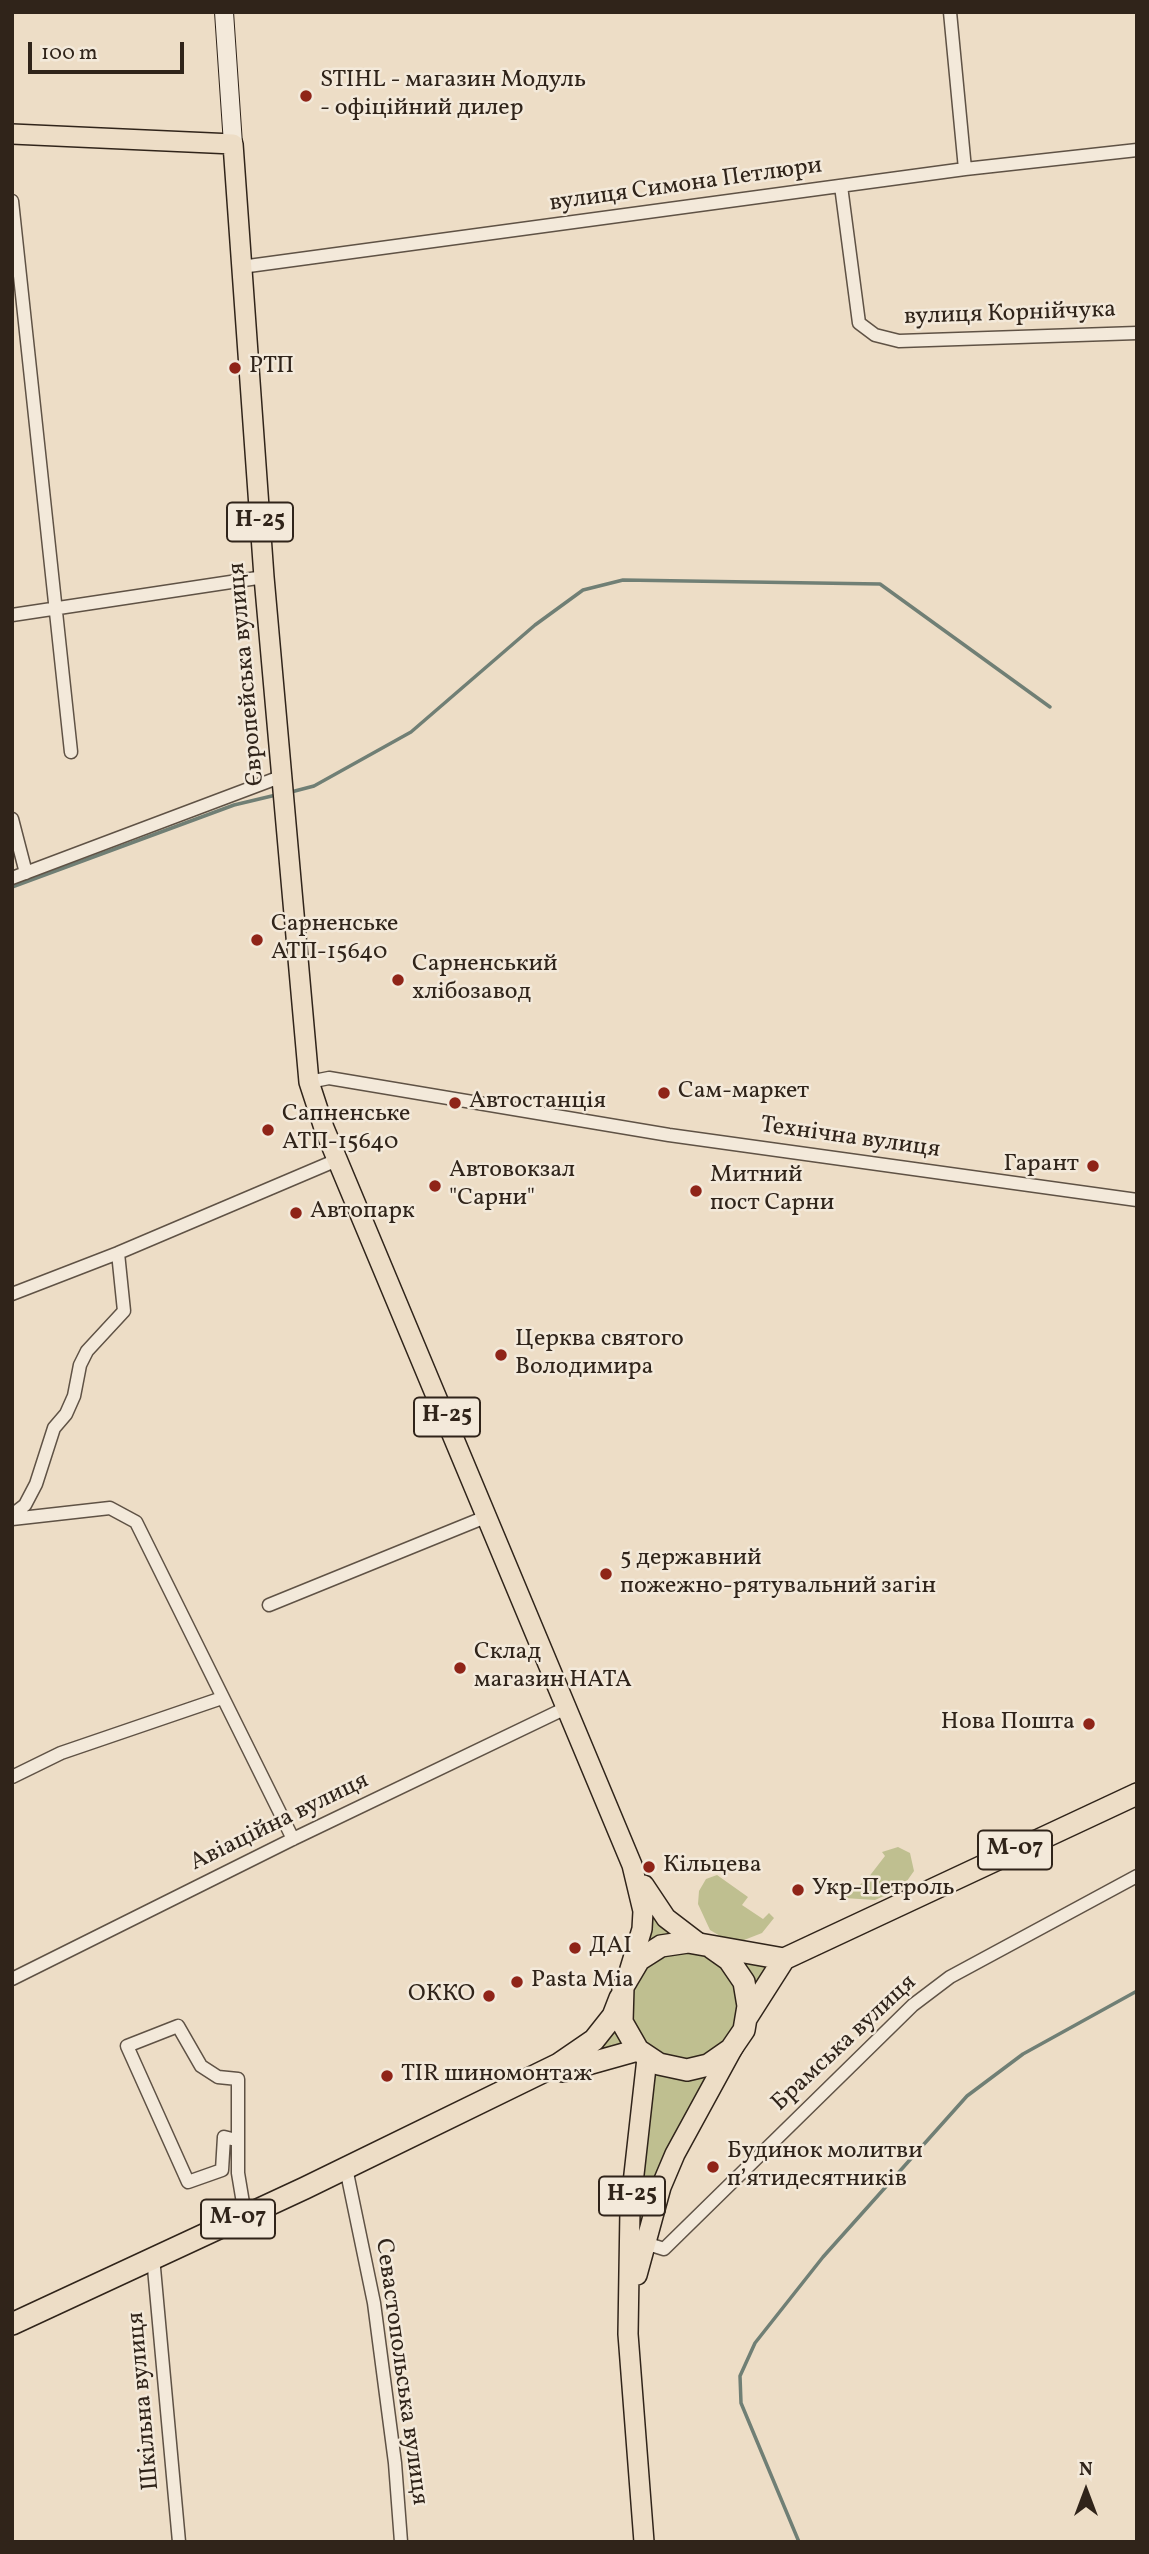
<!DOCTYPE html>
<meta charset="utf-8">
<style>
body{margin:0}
#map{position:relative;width:1149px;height:2554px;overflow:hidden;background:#edddc6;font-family:Vollkorn,serif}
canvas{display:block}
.frame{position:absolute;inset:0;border:14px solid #30241a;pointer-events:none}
.north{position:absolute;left:1051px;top:2456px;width:70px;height:70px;-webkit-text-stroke:5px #f3e9da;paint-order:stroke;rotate:0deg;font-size:19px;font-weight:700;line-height:28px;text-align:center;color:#30241a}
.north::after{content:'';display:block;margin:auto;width:24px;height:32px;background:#30241a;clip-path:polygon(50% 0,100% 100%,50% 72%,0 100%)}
.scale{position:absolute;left:28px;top:42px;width:156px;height:32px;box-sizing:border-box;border:4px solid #30241a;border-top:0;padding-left:9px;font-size:21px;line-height:24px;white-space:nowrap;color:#30241a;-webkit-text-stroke:5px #f3e9da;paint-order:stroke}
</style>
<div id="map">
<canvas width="1149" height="2554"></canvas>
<div class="frame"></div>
<div class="north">N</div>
<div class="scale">100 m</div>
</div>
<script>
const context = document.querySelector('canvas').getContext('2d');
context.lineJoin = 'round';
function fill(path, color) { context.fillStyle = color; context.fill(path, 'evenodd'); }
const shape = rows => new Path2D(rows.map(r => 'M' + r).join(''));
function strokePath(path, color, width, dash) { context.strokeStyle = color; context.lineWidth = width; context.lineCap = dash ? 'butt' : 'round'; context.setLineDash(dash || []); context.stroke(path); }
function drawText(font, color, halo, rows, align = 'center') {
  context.font = font + ' Vollkorn,serif'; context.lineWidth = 5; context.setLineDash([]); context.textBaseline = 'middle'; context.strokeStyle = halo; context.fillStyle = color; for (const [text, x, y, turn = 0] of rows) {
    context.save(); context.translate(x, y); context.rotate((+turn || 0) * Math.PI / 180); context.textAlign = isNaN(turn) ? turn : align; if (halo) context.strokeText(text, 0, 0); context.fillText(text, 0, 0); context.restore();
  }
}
const green = shape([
 [898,1847,910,1853,914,1871,902,1888,875,1900,844,1898,868,1878,885,1856,882,1852],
 [717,1875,748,1897,742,1905,763,1919,769,1913,774,1918,762,1933,739,1942,727,1940,710,1930,698,1904,699,1891,706,1879],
 [640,1889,676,1927,784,1959,690,2124,632,2298,647,2058,580,2052,620,1998]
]);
const stream = shape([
 [291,792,314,786,411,732,535,625,583,590,623,580,880,584,1050,707],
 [12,887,234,805,276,795],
 [799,2542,741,2403,740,2376,755,2343,823,2257,967,2096,1023,2054,1137,1991]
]);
const minor = shape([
 [950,12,965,169],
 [841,186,859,323,875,335,899,341,1137,333],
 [12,201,71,752],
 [241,267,965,169,1137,150],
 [12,615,264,577],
 [12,819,26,873],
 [12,878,280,777],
 [309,1082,329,1078,669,1135,1137,1200],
 [12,1294,118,1253,337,1160],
 [12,1515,25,1505,36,1484,54,1428,66,1414,74,1396,80,1365,87,1351,124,1311,118,1253],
 [12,1519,110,1508,136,1522,293,1839],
 [269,1605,488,1516],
 [12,1777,61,1753,222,1698],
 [12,1979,293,1839,568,1707],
 [236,2140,224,2137,222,2170,188,2182,127,2046,178,2026,201,2066,218,2077,238,2079,238,2173,245,2215],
 [346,2168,374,2303,395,2463,401,2542],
 [645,2243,664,2249,913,2005,950,1977,1137,1876],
 [153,2257,179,2542]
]);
const secondary = shape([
 [224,12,233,144]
]);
const primary = shape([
 [12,134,233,144,264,577,309,1082,324,1128,632,1865,643,1911,642,1929,629,1972],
 [644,1885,666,1918,700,1944],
 [637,2275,661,2187,675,2154,734,2046],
 [644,2542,628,2334,630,2210,647,2058]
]);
const trunk = shape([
 [712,1948,729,1960,744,1982,748,2006,744,2030,731,2049,708,2065,687,2070,659,2064,638,2050,622,2022,623,1987,639,1960,661,1946,688,1942,784,1959],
 [784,1959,1137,1794],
 [747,2017,784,1959],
 [563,2071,638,2050],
 [12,2324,305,2188,559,2064,594,2040,613,2016,620,1998]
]);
const markers = [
 [306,96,7,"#8f2418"],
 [235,368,7,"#8f2418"],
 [257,940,7,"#8f2418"],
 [398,980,7,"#8f2418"],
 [664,1093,7,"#8f2418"],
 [455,1103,7,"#8f2418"],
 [268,1130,7,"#8f2418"],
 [1093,1166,7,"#8f2418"],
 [435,1186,7,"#8f2418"],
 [696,1191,7,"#8f2418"],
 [296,1213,7,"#8f2418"],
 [501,1355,7,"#8f2418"],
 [606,1574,7,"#8f2418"],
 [460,1668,7,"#8f2418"],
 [1089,1724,7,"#8f2418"],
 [649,1867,7,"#8f2418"],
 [798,1890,7,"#8f2418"],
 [575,1948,7,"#8f2418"],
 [517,1982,7,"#8f2418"],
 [489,1996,7,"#8f2418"],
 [387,2076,7,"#8f2418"],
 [713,2167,7,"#8f2418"]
];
const shields = [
 [260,522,66],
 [447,1417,66],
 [1015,1850,74],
 [632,2196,66],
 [238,2219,74]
];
const shieldNames = [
 ["Н-25",260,522],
 ["Н-25",447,1417],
 ["М-07",1015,1850],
 ["Н-25",632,2196],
 ["М-07",238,2219]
];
const poiNames = [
 ["STIHL - магазин Модуль",320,82],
 ["- офіційний дилер",320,110],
 ["РТП",249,368],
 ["Сарненське",271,926],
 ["АТП-15640",271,954],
 ["Сарненський",412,966],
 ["хлібозавод",412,994],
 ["Сам-маркет",678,1093],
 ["Автостанція",469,1103],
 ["Сапненське",282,1116],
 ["АТП-15640",282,1144],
 ["Гарант",1079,1166,"right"],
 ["Автовокзал",449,1172],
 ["\"Сарни\"",449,1200],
 ["Митний",710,1177],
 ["пост Сарни",710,1205],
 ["Автопарк",310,1213],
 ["Церква святого",515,1341],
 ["Володимира",515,1369],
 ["5 державний",620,1560],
 ["пожежно-рятувальний загін",620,1588],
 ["Склад",474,1654],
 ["магазин НАТА",474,1682],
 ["Нова Пошта",1075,1724,"right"],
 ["Кільцева",663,1867],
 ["Укр-Петроль",812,1890],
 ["ДАІ",589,1948],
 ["Pasta Mia",531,1982],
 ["ОККО",475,1996,"right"],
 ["TIR шиномонтаж",401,2076],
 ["Будинок молитви",727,2153],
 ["п’ятидесятників",727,2181]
];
const streetNames = [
 ["вулиця Симона Петлюри",686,186,-8],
 ["вулиця Корнійчука",1010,315,-2],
 ["Європейська вулиця",248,674,-95],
 ["Технічна вулиця",850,1139,8],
 ["Авіаційна вулиця",280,1823,-26],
 ["Брамська вулиця",845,2044,-43],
 ["Севастопольська вулиця",400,2372,82],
 ["Шкільна вулиця",145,2401,-95]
];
fill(green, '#bfbf90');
strokePath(stream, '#707f75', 3.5);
strokePath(minor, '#5f5245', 15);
strokePath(secondary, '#30241a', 20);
strokePath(primary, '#30241a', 22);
strokePath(trunk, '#30241a', 24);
strokePath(minor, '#f3e9da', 12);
strokePath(secondary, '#f3e9da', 18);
strokePath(primary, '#edddc6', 19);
strokePath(trunk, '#edddc6', 21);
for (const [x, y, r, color] of markers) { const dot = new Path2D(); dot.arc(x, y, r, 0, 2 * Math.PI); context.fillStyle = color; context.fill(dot); strokePath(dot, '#f3e9da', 2.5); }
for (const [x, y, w] of shields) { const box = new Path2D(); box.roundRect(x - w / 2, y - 19.5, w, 39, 5); context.fillStyle = '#f3e9da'; context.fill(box); strokePath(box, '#30241a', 2); }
drawText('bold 23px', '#30241a', null, shieldNames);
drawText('24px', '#30241a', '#f3e9da', poiNames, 'left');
drawText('24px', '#30241a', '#f3e9da', streetNames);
</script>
